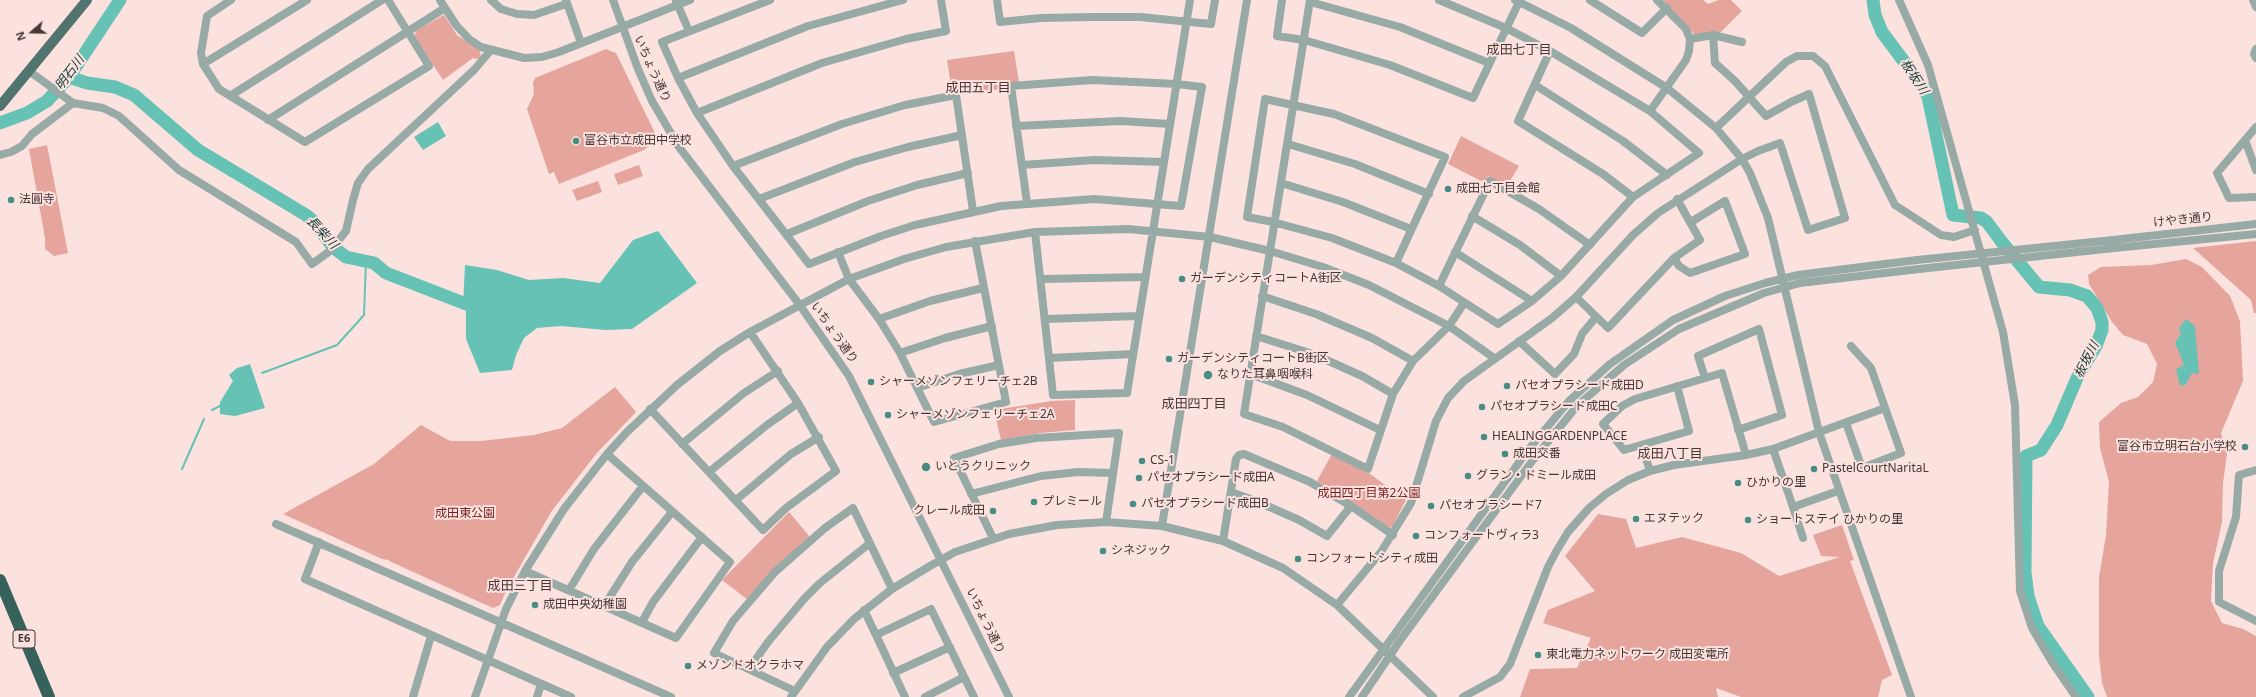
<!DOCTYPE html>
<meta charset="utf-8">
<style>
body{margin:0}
#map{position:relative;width:2256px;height:697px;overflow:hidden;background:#fce2df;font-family:"Noto Sans",sans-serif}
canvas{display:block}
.north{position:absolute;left:12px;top:12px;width:40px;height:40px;-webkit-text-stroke:3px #fce2df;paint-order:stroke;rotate:250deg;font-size:11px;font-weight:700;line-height:16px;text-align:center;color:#473634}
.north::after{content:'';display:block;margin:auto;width:14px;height:18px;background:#473634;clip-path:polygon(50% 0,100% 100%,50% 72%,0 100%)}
</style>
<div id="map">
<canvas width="2256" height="697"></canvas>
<div class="north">N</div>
</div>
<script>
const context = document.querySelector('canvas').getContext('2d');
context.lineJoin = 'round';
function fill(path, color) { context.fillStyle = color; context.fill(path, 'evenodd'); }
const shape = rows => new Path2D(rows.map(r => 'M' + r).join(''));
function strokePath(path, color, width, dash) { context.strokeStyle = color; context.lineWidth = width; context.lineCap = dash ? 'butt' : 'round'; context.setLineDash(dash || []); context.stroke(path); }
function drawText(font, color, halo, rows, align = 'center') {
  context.font = font + ' "Noto Sans","Noto Sans JP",sans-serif'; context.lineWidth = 4; context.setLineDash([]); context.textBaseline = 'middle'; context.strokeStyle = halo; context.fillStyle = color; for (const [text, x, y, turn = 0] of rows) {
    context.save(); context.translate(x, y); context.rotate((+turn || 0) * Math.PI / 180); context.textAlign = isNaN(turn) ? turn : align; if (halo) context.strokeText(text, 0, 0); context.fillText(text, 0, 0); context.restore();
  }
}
const green = shape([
 [1663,0,1703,0,1708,4,1719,0,1731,0,1742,11,1721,32,1696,36],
 [444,15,457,35,480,51,481,57,477,59,473,58,443,80,414,36,417,30],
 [606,49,616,53,653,129,656,136,654,142,644,150,559,184,554,172,549,174,527,109,534,94,533,83,535,78],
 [1014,51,1019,82,1007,84,1007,88,960,95,959,90,952,91,947,60],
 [1461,136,1519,166,1507,186,1488,176,1485,183,1448,164],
 [47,145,68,253,54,256,45,249,45,238,29,149],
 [639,165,643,176,618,185,614,174],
 [598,181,602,192,577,201,572,190],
 [2256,241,2256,313,2254,313,2251,300,2193,248],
 [2186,259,2202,267,2230,296,2240,321,2243,381,2221,433,2227,454,2223,483,2222,522,2213,563,2211,601,2222,623,2243,629,2256,636,2256,697,2107,697,2102,683,2099,656,2099,577,2106,535,2109,482,2100,448,2099,422,2121,403,2138,397,2153,382,2157,364,2147,344,2123,335,2112,322,2089,284,2088,275,2101,267,2151,265],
 [615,387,636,412,596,454,551,512,506,591,500,605,493,608,389,561,389,560,382,559,283,514,374,464,421,425,450,441,481,441,534,435,562,428],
 [1075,400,1075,430,1040,433,1001,440,994,410,1052,401],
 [1332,454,1370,474,1406,500,1392,527,1388,528,1317,481],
 [789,512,810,537,748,600,722,580],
 [1598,514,1626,519,1636,548,1682,537,1741,553,1779,576,1840,557,1821,556,1813,535,1842,525,1854,560,1850,561,1892,675,1882,680,1878,697,1741,697,1716,688,1718,697,1520,697,1530,669,1577,668,1591,638,1543,623,1548,610,1595,591,1565,556]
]);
const water = shape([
 [438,122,446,136,423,150,414,137],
 [658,231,697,283,632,329,605,330,561,326,537,328,524,338,516,355,512,370,480,373,466,339,466,308,463,306,465,265,497,270,529,280,563,278,600,283,633,240],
 [2186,319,2195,326,2199,374,2192,373,2186,384,2180,386,2176,369,2184,365,2175,342,2181,334,2179,328],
 [250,364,265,408,235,416,220,414,220,402,233,381,229,375,237,368]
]);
const stream = shape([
 [262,373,337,345,364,315,366,261],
 [212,410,220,406],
 [182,469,204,419]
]);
const river = shape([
 [1873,0,1875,15,1882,32,1923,87,1928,97,1953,215,1981,218,1987,222,2001,241,2039,287,2070,290,2087,296,2097,308,2102,322,2102,330,2096,346,2077,378,2057,425,2041,450,2026,456,2025,572,2028,596,2038,626,2088,697],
 [69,77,87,83,115,87,134,95,198,150,306,215,313,221,333,247,346,257,374,263,386,273,479,309],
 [0,123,27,113,47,101,69,77,120,0]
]);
const minor = shape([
 [231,0,207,16,201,53,203,64,219,89,305,142,429,66,388,0],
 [440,0,456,25,469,39,481,47,524,58,542,57,559,52,690,0],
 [491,0,501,9,517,14,534,15,566,4],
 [566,0,581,43],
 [613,0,638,69,652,101,679,147,799,304,849,376,1009,697],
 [770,0,662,42,678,78,697,113,733,166,809,264,881,236,915,225,1001,206,1094,199,1181,206,1202,87,1177,84,1092,80,1011,86,1027,203],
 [997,0,1000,22,1041,18,1091,17,1140,17,1211,24,1215,0],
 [1282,0,1277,36,1304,40,1390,65,1473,98,1520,0],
 [1310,0,1244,414,1283,427,1368,469,1393,394,1413,361,1449,326,1464,303],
 [1515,0,1571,28,1667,88,1716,128,1742,159,1750,173,1768,218,1819,432,1911,697],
 [1590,0,1642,33,1667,8],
 [1899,0,1928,65,2003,332,2015,405,2020,591,2032,628,2052,662,2076,697],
 [2253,0,2256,7],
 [676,1,689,31],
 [1310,2,1400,27,1489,63],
 [1690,39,1713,35,1742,42],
 [2256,49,2254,54,2256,58],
 [1550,51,1518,121,1603,174,1633,197],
 [203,64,307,0],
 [29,71,73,103],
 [678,78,808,26,903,0],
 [1535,85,1623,141,1667,175],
 [230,96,382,0],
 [1650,111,1686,60,1689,51,1690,39,1686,29,1657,0],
 [697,113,822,63,906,39,946,31,941,0],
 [268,120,445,8],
 [1016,126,1120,121,1170,124],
 [2256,127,2217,173,2229,198,2256,197],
 [1716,128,1786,62,1797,56,1813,56,1825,66,1895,205,1941,235,1954,237,1975,230],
 [2245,140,2256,170],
 [1288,144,1355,164,1429,194],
 [0,155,11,152,22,146,32,134,73,103,103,108,119,116,179,170,296,242,312,264,330,251,346,231,353,200,358,183,368,169,474,70,491,50],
 [1022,165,1094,160,1164,162],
 [733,166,842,124,905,105,956,95,973,211],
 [1281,183,1343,202,1411,229],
 [759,199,855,162,908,147,962,135],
 [1472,216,1520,245,1561,276],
 [1035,232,1053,395,1127,393,1190,0],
 [787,234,868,201,917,185,968,173],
 [2113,240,2256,224],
 [2114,248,2256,234],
 [838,252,849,279,879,319,900,353,934,422,1006,402,975,241],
 [1455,252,1532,301],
 [1674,258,1679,266,1690,273,1745,254,1725,201,1691,222],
 [1396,263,1445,157,1334,114,1265,99,1247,217,1273,222,1332,238,1396,263,1439,286,1498,324,1532,301,1561,276,1633,197,1699,153,1650,111,1550,51,1506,28,1439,0],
 [1041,279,1145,277],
 [1439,286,1490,181,1539,209,1590,245],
 [1262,296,1316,314,1372,338,1413,361],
 [1576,297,1608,328,1674,258,1700,240,1677,199],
 [879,319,930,301,983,288],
 [1045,319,1138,316],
 [1256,336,1313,354,1362,376,1393,394],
 [1519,341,1555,374,1574,354,1582,334,1596,317],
 [900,353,945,338,992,326],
 [1049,358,1133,354],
 [1250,374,1307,395,1380,430],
 [1705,378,1698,356,1759,329,1782,415,1738,430],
 [1677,386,1689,431,1624,450,1603,424,1622,406,1635,399,1722,373,1746,455],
 [917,388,959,374,999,365],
 [650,409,763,530,786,508,836,471,798,403,750,332],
 [1846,423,1862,468,1901,453,1871,368,1851,346],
 [682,444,744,393,778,371],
 [1642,446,1650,471],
 [1773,449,1793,507,1838,491],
 [2256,470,2239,475,2236,517,2219,571,2219,602,2256,621],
 [709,472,767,425,798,403],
 [1231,492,1256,501,1299,520,1327,536,1351,506],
 [971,494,1041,476,1078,472,1113,473],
 [736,500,791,454,819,437],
 [1793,507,1803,538],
 [276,524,671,697],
 [1162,526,1247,0],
 [993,538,954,458,999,444,1036,438,1119,433,1106,522],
 [1223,541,1236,459,1239,455,1244,454,1310,482,1351,506,1393,535],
 [319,542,305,579,571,697],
 [525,571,676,638,730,562,607,454],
 [569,590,594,549,643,486],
 [1337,605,1381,552,1411,503,1436,421,1448,398,1464,381,1552,318,1576,297,1633,235,1658,213,1742,159,1758,151,1780,143,1808,230,1845,218,1809,94,1791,102,1766,116,1735,81,1715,63,1713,35],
 [604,606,632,562,672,512],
 [864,610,876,635,931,609,974,697],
 [642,622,653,602,702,537],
 [876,635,905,697],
 [749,669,768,642,804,599,820,583,870,543],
 [893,673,950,647],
 [795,691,714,653,733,621,775,572,825,528,853,508,892,589],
 [413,697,431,636],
 [475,697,506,609,525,571,564,509,607,454,627,432,677,385,720,351,750,332,849,279,904,259,946,247,1035,232,1128,229,1210,237,1270,251,1323,267,1369,285,1449,326,1494,358],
 [537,697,541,684],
 [791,697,827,647,854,619,892,589,930,566,955,552,1009,534,1057,525,1106,522,1162,526,1223,541,1283,568,1337,605,1433,697],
 [925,697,964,677],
 [1349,697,1528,450,1569,401,1610,364,1673,320,1725,296,1765,283,1798,275,1917,260],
 [1362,697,1399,642,1533,460,1577,406,1624,365,1679,329,1764,293,1800,283,1919,269],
 [1463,697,1500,677,1510,664,1548,567,1557,550,1568,532,1589,508,1606,494,1628,480,1650,471,1674,465,1746,455,1773,449,1885,408]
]);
const major = shape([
 [0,106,87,0]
]);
const highway = shape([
 [0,580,49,697]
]);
const minorBridge = shape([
 [1917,260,2113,240],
 [1919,269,2114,248]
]);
const markers = [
 [576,141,4,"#478d83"],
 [1448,189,4,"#478d83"],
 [11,200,4,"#478d83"],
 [1182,279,4,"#478d83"],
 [1169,359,4,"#478d83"],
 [1208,375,5,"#478d83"],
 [871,382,4,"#478d83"],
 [1507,386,4,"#478d83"],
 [1482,407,4,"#478d83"],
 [888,415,4,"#478d83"],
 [1484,437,4,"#478d83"],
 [2245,447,4,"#478d83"],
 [1505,454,4,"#478d83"],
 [1142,461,4,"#478d83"],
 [926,467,5,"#478d83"],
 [1814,469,4,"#478d83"],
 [1468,476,4,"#478d83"],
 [1139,478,4,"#478d83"],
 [1738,483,4,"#478d83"],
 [1034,502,4,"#478d83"],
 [1133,504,4,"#478d83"],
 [1431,506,4,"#478d83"],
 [993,511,4,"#478d83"],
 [1636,519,4,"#478d83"],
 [1748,520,4,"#478d83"],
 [1416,536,4,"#478d83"],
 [1103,551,4,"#478d83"],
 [1298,559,4,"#478d83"],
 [535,605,4,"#478d83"],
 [1538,655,4,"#478d83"],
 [688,666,4,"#478d83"]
];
const shields = [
 [24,639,22]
];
const shieldNames = [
 ["E6",24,639]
];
const streetNames = [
 ["いちょう通り",652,69,66],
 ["けやき通り",2183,220,-6],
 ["いちょう通り",834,333,55],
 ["いちょう通り",985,621,64]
];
const poiNames = [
 ["富谷市立成田中学校",584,141],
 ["成田七丁目会館",1456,189],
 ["法圓寺",19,200],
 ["ガーデンシティコートA街区",1190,279],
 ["ガーデンシティコートB街区",1177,359],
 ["なりた耳鼻咽喉科",1217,375],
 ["シャーメゾンフェリーチェ2B",879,382],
 ["パセオプラシード成田D",1515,386],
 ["パセオプラシード成田C",1490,407],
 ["シャーメゾンフェリーチェ2A",896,415],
 ["HEALINGGARDENPLACE",1492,437],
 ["富谷市立明石台小学校",2237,447,"right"],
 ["成田交番",1513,454],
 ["CS-1",1150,461],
 ["いとうクリニック",935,467],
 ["PastelCourtNaritaL",1822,469],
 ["グラン・ドミール成田",1476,476],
 ["パセオプラシード成田A",1147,478],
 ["ひかりの里",1746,483],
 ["プレミール",1042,502],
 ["パセオプラシード成田B",1141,504],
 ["パセオプラシード7",1439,506],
 ["クレール成田",985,511,"right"],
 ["エヌテック",1644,519],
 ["ショートステイ ひかりの里",1756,520],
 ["コンフォートヴィラ3",1424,536],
 ["シネジック",1111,551],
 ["コンフォートシティ成田",1306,559],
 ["成田中央幼稚園",543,605],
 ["東北電力ネットワーク 成田変電所",1546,655],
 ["メゾンドオクラホマ",696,666]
];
const parkNames = [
 ["成田四丁目第2公園",1369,494],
 ["成田東公園",465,514]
];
const neighbourhoodNames = [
 ["成田七丁目",1519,50],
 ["成田五丁目",978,88],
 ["成田四丁目",1194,404],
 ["成田八丁目",1670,454],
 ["成田三丁目",520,586]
];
const waterNames = [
 ["明石川",70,73,-53],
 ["板坂川",1914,77,57],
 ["長柴川",322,233,47],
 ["板坂川",2087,360,-63]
];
fill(green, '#e5a49c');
fill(water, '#65c2b5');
strokePath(stream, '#65c2b5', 2);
strokePath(river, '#65c2b5', 13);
strokePath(minor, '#97aaa6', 8);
strokePath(major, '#51746e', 10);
strokePath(highway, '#37615b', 12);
strokePath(minorBridge, '#97aaa6', 8);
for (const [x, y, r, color] of markers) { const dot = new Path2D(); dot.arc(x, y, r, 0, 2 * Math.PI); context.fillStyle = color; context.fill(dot); strokePath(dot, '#fce2df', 1.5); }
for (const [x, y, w] of shields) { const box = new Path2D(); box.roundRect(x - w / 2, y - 9, w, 18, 3); context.fillStyle = '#fce2df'; context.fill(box); strokePath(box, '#473634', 1); }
drawText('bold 11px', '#473634', null, shieldNames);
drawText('12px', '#473634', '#fce2df', streetNames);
drawText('12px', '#473634', '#fce2df', poiNames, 'left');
drawText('12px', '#761f1d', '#fce2df', parkNames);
drawText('13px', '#473634', '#fce2df', neighbourhoodNames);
drawText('italic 13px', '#15413b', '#fce2df', waterNames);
</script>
